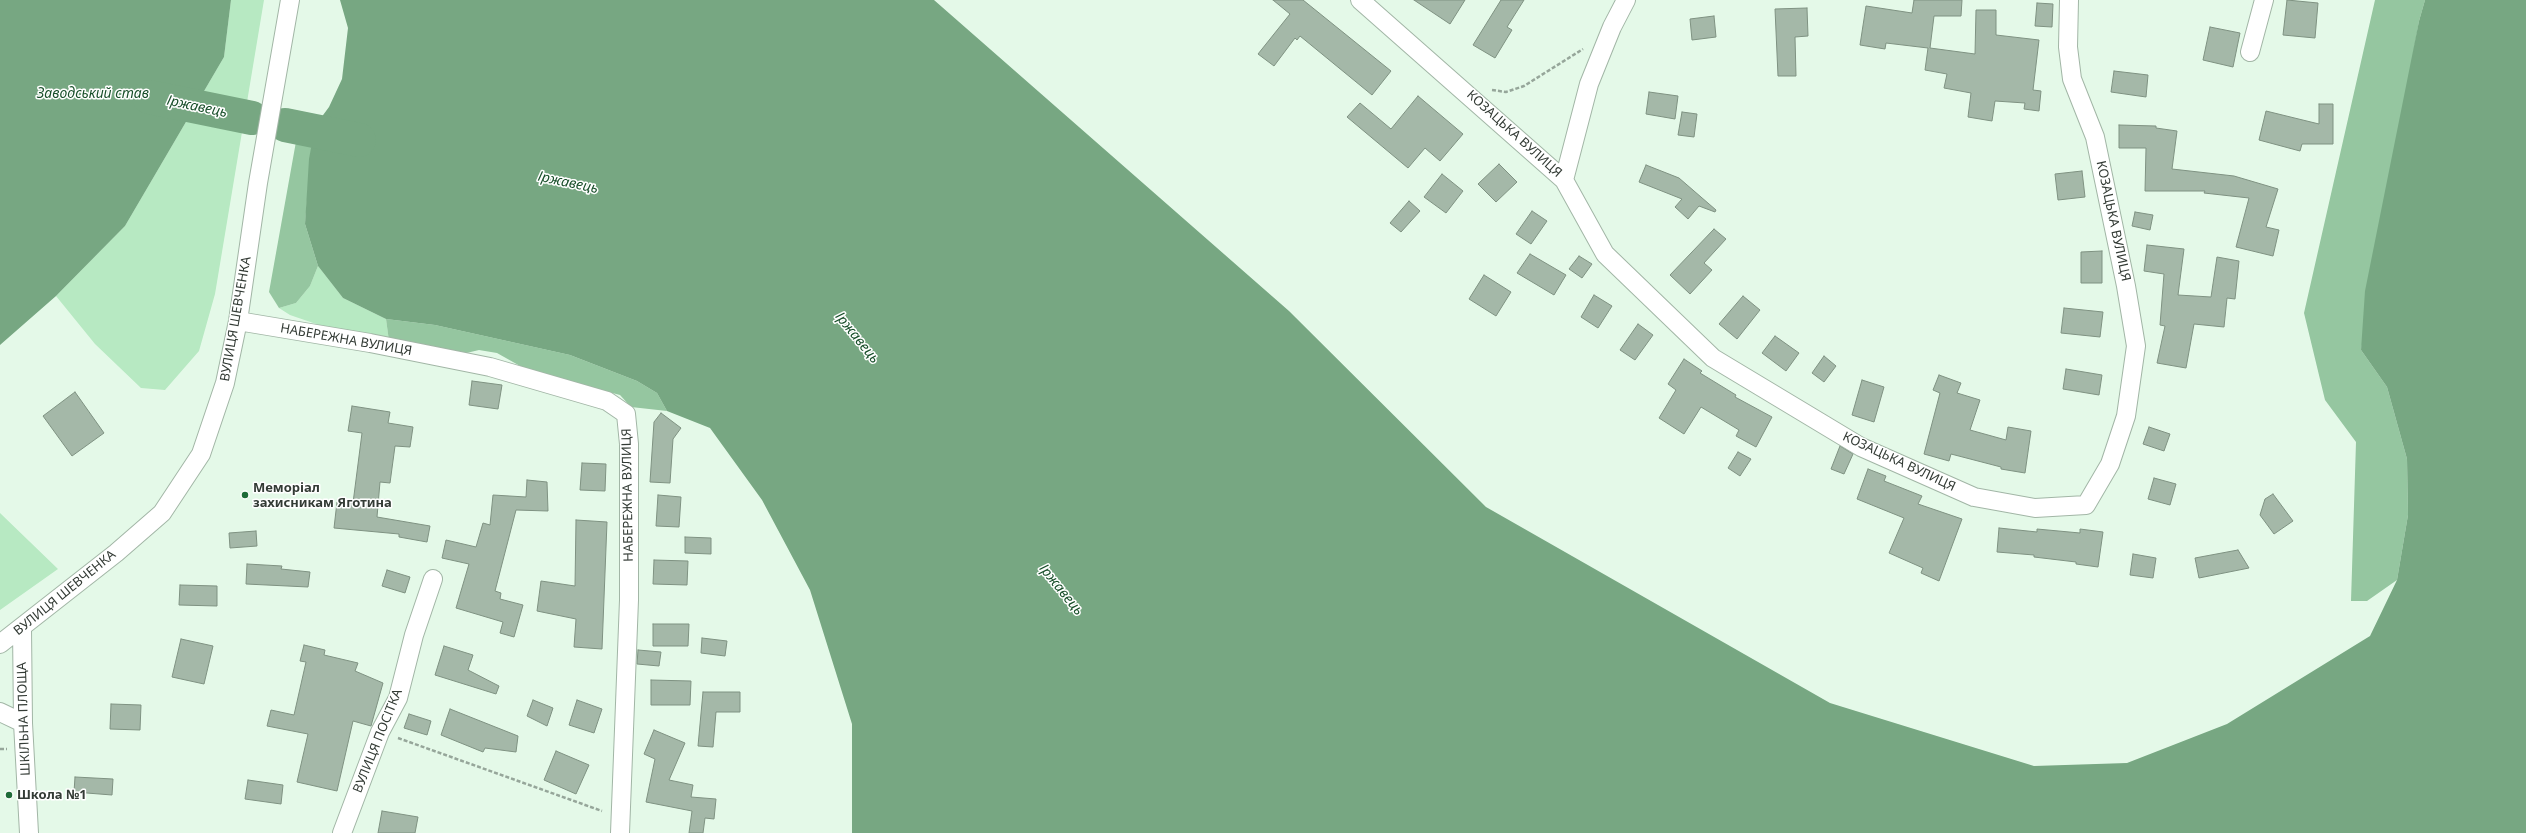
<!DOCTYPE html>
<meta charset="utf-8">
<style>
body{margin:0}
canvas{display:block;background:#e4f9e8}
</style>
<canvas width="2526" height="833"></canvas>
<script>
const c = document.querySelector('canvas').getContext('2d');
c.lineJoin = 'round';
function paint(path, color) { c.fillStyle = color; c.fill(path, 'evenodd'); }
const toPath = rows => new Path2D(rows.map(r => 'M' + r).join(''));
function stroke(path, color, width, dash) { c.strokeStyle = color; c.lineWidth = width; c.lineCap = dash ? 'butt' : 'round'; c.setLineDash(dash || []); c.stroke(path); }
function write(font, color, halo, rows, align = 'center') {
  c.font = font + ' "Noto Sans",sans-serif'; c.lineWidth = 3; c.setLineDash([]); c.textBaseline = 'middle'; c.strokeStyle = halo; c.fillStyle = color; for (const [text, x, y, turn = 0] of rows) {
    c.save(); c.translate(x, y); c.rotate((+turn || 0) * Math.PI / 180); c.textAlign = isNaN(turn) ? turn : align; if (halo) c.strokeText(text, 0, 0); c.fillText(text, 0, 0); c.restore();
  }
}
paint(toPath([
 [231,0,264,0,215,294,199,351,165,390,141,388,95,344,56,296,125,226,224,57],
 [318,266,343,298,386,319,389,341,322,326,290,315,279,308,296,303,310,286],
 [0,513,58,569,0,610]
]), '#b7e9c2');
paint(toPath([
 [2375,0,2425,0,2419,21,2361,350,2387,387,2407,459,2408,515,2397,580,2367,601,2351,601,2356,442,2325,400,2304,313],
 [304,134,312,139,305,224,318,266,310,286,296,303,279,308,269,292,297,136],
 [386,319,435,325,570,355,637,381,657,393,667,411,631,407,620,395,529,371,497,353,479,350,458,355,389,341]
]), '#95c6a0');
paint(toPath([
 [0,0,231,0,224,57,125,226,56,296,0,345],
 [340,0,934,0,1289,311,1486,507,1830,703,2034,766,2127,763,2227,724,2370,636,2397,580,2408,515,2407,459,2387,387,2361,350,2365,291,2419,21,2425,0,2526,0,2526,833,852,833,852,724,810,590,762,500,710,428,667,411,657,393,637,381,570,355,435,325,386,319,343,298,318,266,305,224,309,159,315,126,329,107,342,79,348,28]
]), '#77a782');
stroke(toPath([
 [149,97,252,118],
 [285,125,359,140]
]), '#77a782', 34);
const building = toPath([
 [1273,0,1303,0,1391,71,1372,95,1300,36,1297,40,1295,38,1274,66,1258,54,1290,14,1273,0],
 [1414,0,1465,0,1450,24,1414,0],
 [1501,0,1524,0,1507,27,1512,30,1495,58,1473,45,1501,0],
 [1914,0,1962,0,1961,16,1934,16,1930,48,1975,54,1976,10,1996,10,1996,35,2039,40,2033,90,2041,91,2039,111,2024,109,2025,103,1995,101,1992,121,1968,117,1971,93,1944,88,1947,74,1925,70,1928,48,1886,43,1885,49,1860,45,1866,6,1912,13,1914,0],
 [2287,0,2318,3,2315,38,2283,35,2287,0],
 [2037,3,2053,4,2052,27,2035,26,2037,3],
 [1807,8,1808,36,1795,37,1796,76,1778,76,1775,9,1807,8],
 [1714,16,1716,37,1692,40,1690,19,1714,16],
 [2210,27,2240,33,2233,67,2203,60,2210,27],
 [2114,71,2148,75,2146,97,2111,92,2114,71],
 [1649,92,1678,96,1675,119,1646,114,1649,92],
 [1418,96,1463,134,1440,161,1425,148,1408,168,1347,117,1360,103,1391,129,1418,96],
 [2319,104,2333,104,2333,144,2302,144,2300,151,2259,140,2266,111,2319,124,2319,104],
 [1682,112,1697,114,1694,137,1678,135,1682,112],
 [2119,125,2156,126,2156,128,2177,131,2172,169,2234,176,2278,189,2266,227,2279,230,2273,256,2236,247,2249,198,2204,193,2205,191,2145,191,2146,148,2119,148,2119,125],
 [1499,164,1517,182,1496,202,1478,184,1499,164],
 [1646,165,1679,178,1716,210,1715,212,1699,206,1688,219,1675,207,1682,199,1639,182,1646,165],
 [2082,171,2085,197,2058,200,2055,174,2082,171],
 [1442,174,1463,191,1446,213,1424,197,1442,174],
 [1409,201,1420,211,1401,232,1390,223,1409,201],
 [1532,211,1547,221,1531,244,1516,234,1532,211],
 [2135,212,2153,215,2150,230,2132,226,2135,212],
 [1714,229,1726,239,1704,263,1712,270,1690,294,1670,275,1714,229],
 [2147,245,2184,249,2178,295,2211,297,2217,257,2239,261,2235,299,2227,298,2224,327,2194,324,2186,368,2157,363,2165,326,2160,325,2164,274,2144,271,2147,245],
 [2102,251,2102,283,2081,283,2081,252,2102,251],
 [1530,254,1566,275,1554,295,1517,273,1530,254],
 [1579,256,1592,264,1582,278,1569,269,1579,256],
 [1484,275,1511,292,1496,316,1469,299,1484,275],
 [1594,295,1612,306,1598,328,1581,317,1594,295],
 [1743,296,1760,310,1737,339,1719,324,1743,296],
 [2064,308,2103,312,2100,337,2061,333,2064,308],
 [1638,324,1653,335,1635,360,1620,350,1638,324],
 [1775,336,1799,353,1786,371,1762,353,1775,336],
 [1824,356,1836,366,1824,382,1812,373,1824,356],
 [1684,359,1702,371,1700,373,1736,395,1735,397,1772,417,1756,447,1736,436,1739,430,1701,407,1684,434,1659,418,1676,390,1668,384,1684,359],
 [2066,369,2102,375,2099,395,2063,389,2066,369],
 [1939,375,1961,383,1957,393,1980,400,1970,430,2006,440,2008,427,2031,431,2025,473,2001,469,2001,467,1951,454,1949,461,1924,454,1940,393,1933,390,1939,375],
 [1862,380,1884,387,1874,422,1852,415,1862,380],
 [472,381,502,385,498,409,469,405,472,381],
 [75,392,104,433,72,456,43,416,75,392],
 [352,406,390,412,388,423,413,427,410,447,395,446,390,483,380,482,377,517,430,526,427,542,399,537,399,534,334,528,337,502,353,503,362,433,348,431,352,406],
 [661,413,681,428,673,439,670,483,650,482,654,422,661,413],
 [2149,427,2170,434,2164,451,2143,444,2149,427],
 [1840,446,1853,454,1844,474,1831,469,1840,446],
 [1738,452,1751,459,1740,476,1728,468,1738,452],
 [582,463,606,464,605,491,580,490,582,463],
 [1868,469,1886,476,1884,481,1922,496,1918,504,1962,519,1939,581,1921,573,1923,568,1889,553,1904,518,1857,499,1868,469],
 [2154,478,2176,484,2170,505,2148,499,2154,478],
 [527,480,547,482,548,511,516,510,495,591,501,593,500,599,523,605,514,637,500,633,503,622,456,608,469,564,442,558,446,540,476,547,483,523,490,525,493,495,526,497,527,480],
 [2273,494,2293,521,2274,534,2260,515,2265,499,2273,494],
 [658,495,681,497,679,527,656,526,658,495],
 [576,520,607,522,602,649,574,647,576,619,537,611,541,581,575,586,576,520],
 [1999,528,2037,532,2037,529,2080,533,2080,529,2103,532,2098,567,2076,564,2076,562,2034,557,2034,555,1997,552,1999,528],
 [256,531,257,546,230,548,229,533,256,531],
 [685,537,711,538,711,554,685,553,685,537],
 [2238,550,2249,568,2199,578,2195,558,2238,550],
 [2133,554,2156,558,2153,578,2130,575,2133,554],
 [654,560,688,561,687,585,653,584,654,560],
 [247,564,282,566,281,569,310,572,308,587,246,584,247,564],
 [387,570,410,577,405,593,382,586,387,570],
 [180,585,217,586,217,606,179,605,180,585],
 [653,624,689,624,688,646,653,646,653,624],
 [702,638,727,641,725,656,701,653,702,638],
 [181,639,213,646,204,684,172,677,181,639],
 [304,645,325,650,324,655,358,663,355,671,383,683,371,726,353,721,337,791,297,782,308,734,267,726,271,710,294,715,306,662,300,661,304,645],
 [444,646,473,655,468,670,499,686,496,694,435,675,444,646],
 [638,650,661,652,659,666,637,664,638,650],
 [651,680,691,681,690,705,651,705,651,680],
 [703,692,740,692,740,712,716,712,713,747,698,746,703,692],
 [533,700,553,708,547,726,527,716,533,700],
 [577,700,602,709,594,733,569,725,577,700],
 [111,704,141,705,140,730,110,729,111,704],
 [450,709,518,736,516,752,485,748,483,752,441,735,450,709],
 [409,714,431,721,427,735,404,728,409,714],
 [654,730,685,743,669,780,693,785,691,797,716,799,714,819,705,818,703,833,689,833,692,811,646,802,655,759,644,754,654,730],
 [556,751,589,765,576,794,544,780,556,751],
 [75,777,113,779,112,795,74,792,75,777],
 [248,780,283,785,281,804,245,799,248,780],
 [382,811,418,817,415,833,378,833,382,811]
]);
paint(building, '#a4b8a8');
stroke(building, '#7f9282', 1);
const minor = toPath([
 [1360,0,1564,180,1605,254,1713,358,1861,447,1974,497,2035,508,2086,505,2110,464,2126,416,2136,346,2126,286,2095,137,2072,79,2068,47,2069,0],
 [2250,52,2264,0],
 [1564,180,1589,84,1612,27,1626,0],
 [238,321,370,343,490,367,607,401,626,414,629,444,629,600,620,833],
 [22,628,23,723,29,833],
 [0,644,116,553,162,513,201,454,225,383,238,321,258,183,290,0],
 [0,712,23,723],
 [342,833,380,732,398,698,414,635,433,579]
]);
stroke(minor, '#a2b6a6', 20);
stroke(toPath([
 [1492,90,1506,92,1524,86,1583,49],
 [398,738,602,811],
 [0,749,7,749]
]), '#96a69a', 2.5, [4, 2]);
stroke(minor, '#fff', 18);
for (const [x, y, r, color] of [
 [245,495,4,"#1f6b39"],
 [9,795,4,"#1f6b39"]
]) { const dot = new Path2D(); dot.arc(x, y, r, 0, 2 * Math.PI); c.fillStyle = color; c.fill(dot); stroke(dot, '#fff', 1.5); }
write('13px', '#333b35', '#fff', [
 ["КОЗАЦЬКА ВУЛИЦЯ",1514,134,42],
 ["КОЗАЦЬКА ВУЛИЦЯ",2113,221,78],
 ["ВУЛИЦЯ ШЕВЧЕНКА",236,319,-80],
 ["НАБЕРЕЖНА ВУЛИЦЯ",346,340,10],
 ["КОЗАЦЬКА ВУЛИЦЯ",1899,462,25],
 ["НАБЕРЕЖНА ВУЛИЦЯ",628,495,-91],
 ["ВУЛИЦЯ ШЕВЧЕНКА",65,593,-39],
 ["ШКІЛЬНА ПЛОЩА",24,719,-92],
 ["ВУЛИЦЯ ПОСІТКА",378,741,-68]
]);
write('bold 13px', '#333b35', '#fff', [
 ["Меморіал",253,488],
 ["захисникам Яготина",253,503],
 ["Школа №1",17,795]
], 'left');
write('italic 14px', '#184f2a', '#fff', [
 ["Заводський став",93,94],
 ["Іржавець",197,107,12],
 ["Іржавець",568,183,12],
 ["Іржавець",857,338,51],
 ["Іржавець",1061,590,51]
]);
</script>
